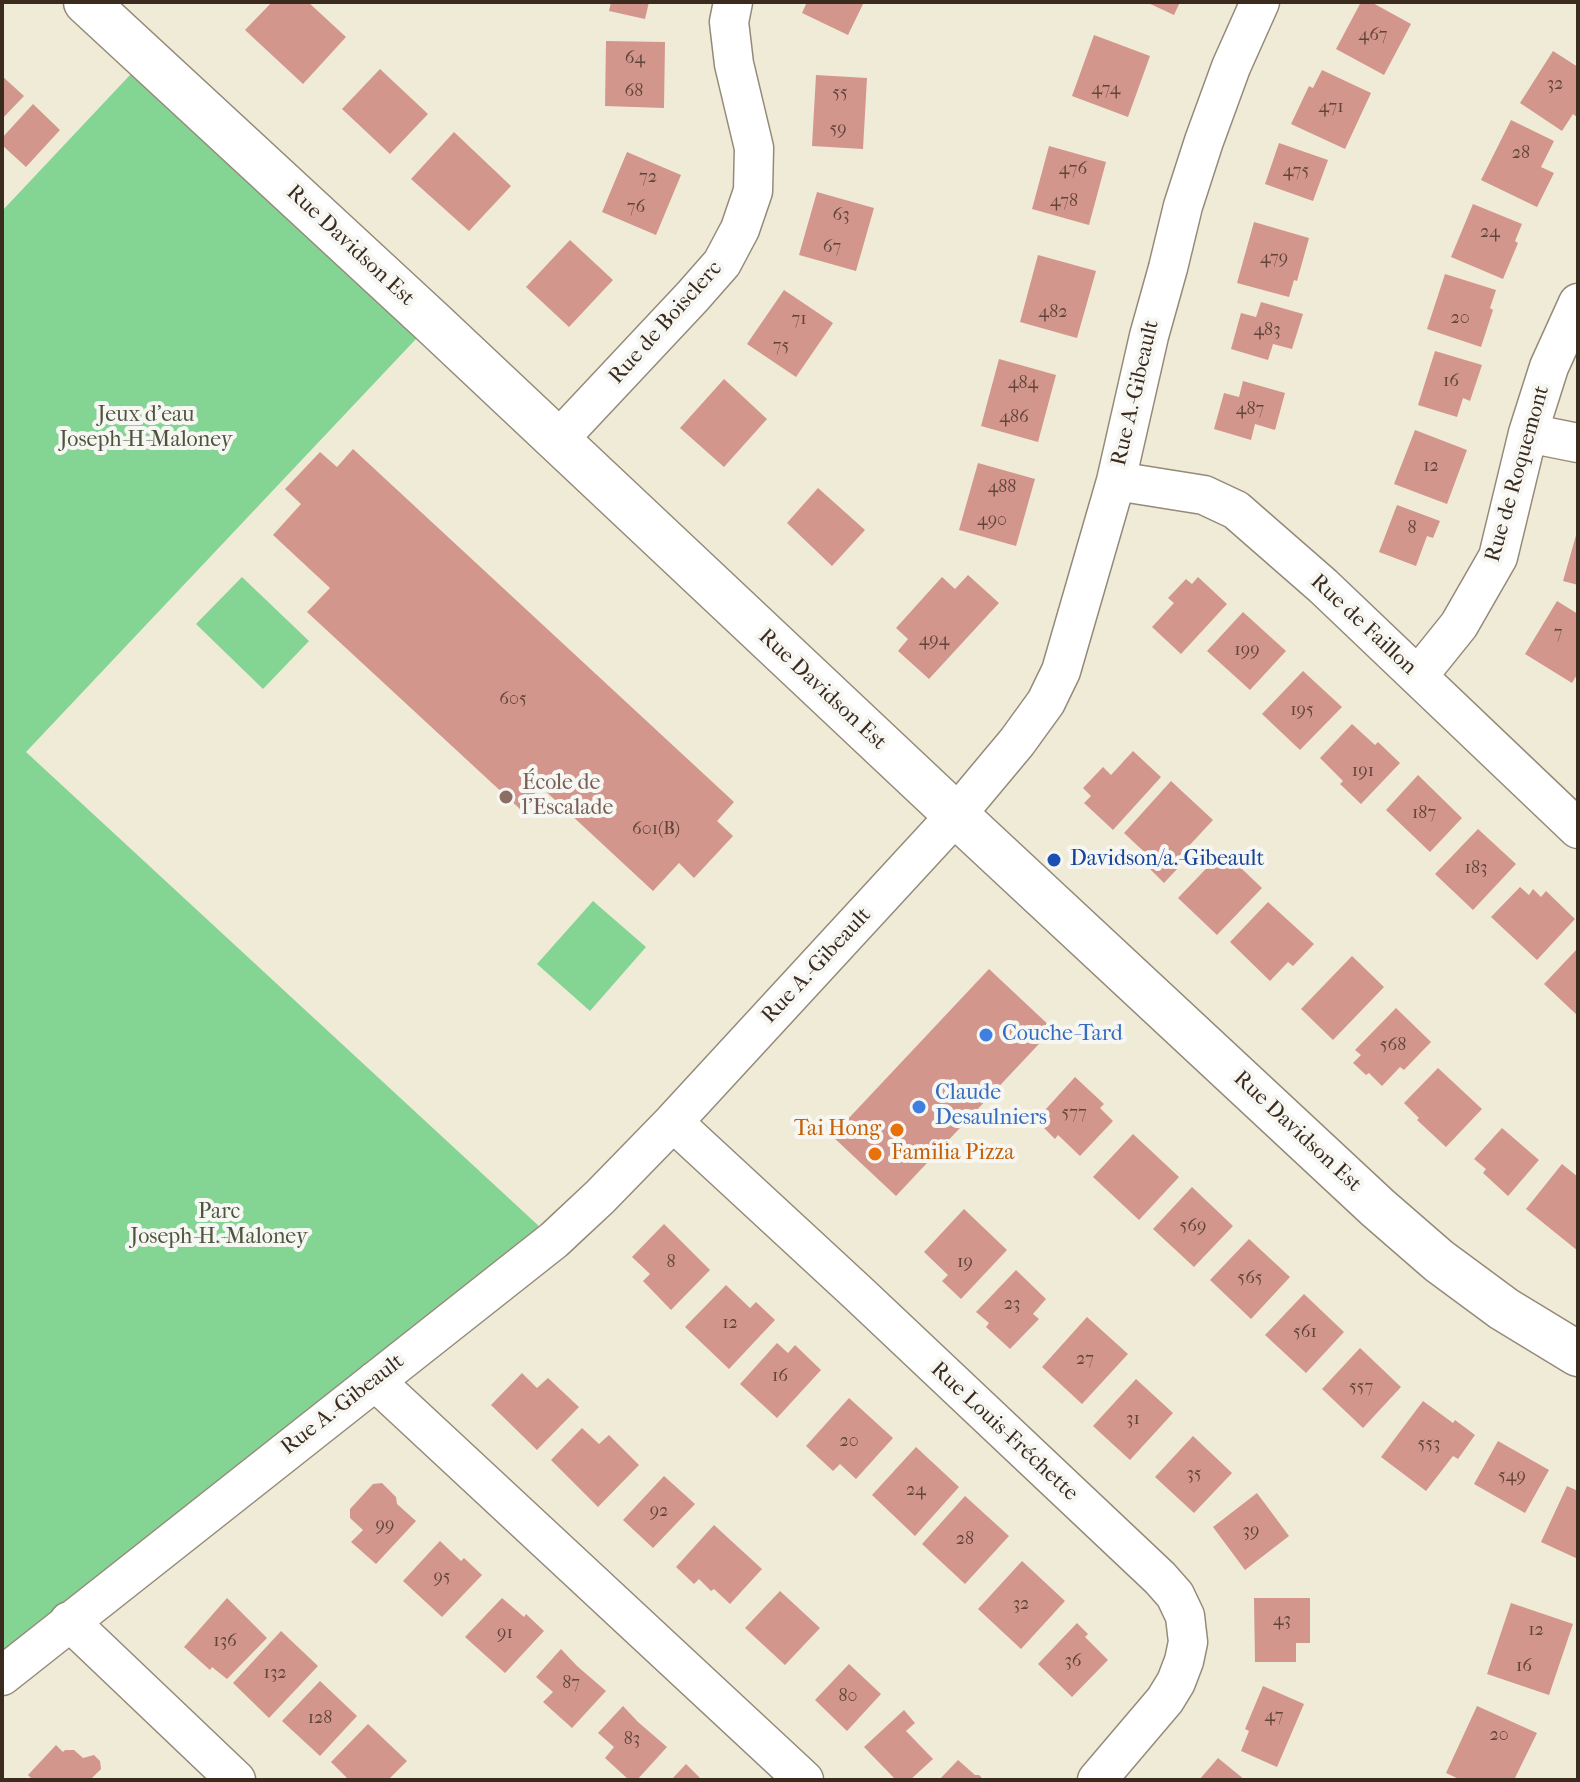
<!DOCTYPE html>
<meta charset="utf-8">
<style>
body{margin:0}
#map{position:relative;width:1580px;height:1782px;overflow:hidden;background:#efebd7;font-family:"IM FELL French Canon",serif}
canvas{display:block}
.frame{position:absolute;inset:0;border:4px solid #3b2a1e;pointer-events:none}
</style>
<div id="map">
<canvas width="1580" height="1782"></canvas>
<div class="frame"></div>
</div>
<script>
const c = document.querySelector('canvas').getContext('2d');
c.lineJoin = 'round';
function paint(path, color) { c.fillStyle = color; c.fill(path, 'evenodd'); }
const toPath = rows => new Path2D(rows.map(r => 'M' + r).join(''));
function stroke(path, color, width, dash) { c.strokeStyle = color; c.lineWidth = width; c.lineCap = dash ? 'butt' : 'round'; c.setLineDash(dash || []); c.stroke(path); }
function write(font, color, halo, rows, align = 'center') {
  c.font = font + ' "IM FELL French Canon",serif'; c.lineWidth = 8; c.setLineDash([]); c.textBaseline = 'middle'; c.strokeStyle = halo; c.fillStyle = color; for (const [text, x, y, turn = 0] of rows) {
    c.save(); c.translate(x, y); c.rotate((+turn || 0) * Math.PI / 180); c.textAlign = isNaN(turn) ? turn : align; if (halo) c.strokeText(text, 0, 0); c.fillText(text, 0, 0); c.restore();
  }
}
paint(toPath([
 [146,58,432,322,26,752,554,1240,2,1676,2,211],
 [242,577,309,641,263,689,196,624],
 [593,901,646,947,590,1011,537,964]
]), '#84d494');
paint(toPath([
 [272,2,308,2,346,37,303,84,245,30],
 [611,2,649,2,645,19,609,11],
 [807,2,864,2,848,35,802,13],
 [1146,2,1180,2,1174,15],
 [1361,2,1371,2,1411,24,1384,75,1336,49],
 [1094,35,1150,56,1128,117,1072,96],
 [606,41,665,42,664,108,605,106],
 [1553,51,1578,67,1578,118,1573,114,1562,131,1520,103],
 [380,69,428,114,390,154,342,109],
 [1322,70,1371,93,1345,149,1291,124,1309,86,1313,88],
 [816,75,867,78,863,149,812,146],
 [2,76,24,96,2,119],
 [33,104,60,130,26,167,2,145,2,138],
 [1511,120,1554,141,1541,167,1554,173,1537,207,1481,180],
 [454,132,511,186,469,231,411,179],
 [1279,143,1328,160,1313,201,1265,184],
 [1049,146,1106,162,1089,225,1032,209],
 [627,152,681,175,656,235,602,212],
 [817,192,874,208,856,271,799,255],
 [1473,204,1522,224,1515,241,1518,243,1503,279,1451,257],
 [1254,222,1309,238,1297,281,1294,280,1289,297,1237,283],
 [570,240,613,280,569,327,526,287],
 [1038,255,1096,271,1077,338,1020,322],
 [1445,274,1496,290,1490,308,1493,310,1481,347,1427,329],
 [784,290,833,323,796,377,747,344],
 [1261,302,1303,314,1292,349,1273,344,1268,360,1231,349,1241,313,1256,317],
 [1435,351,1482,365,1470,401,1463,398,1457,417,1418,405],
 [999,359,1056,375,1038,442,981,426],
 [724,379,767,419,724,467,680,428],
 [1243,381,1285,393,1275,430,1255,424,1251,440,1214,429,1224,393,1239,397],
 [1415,430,1467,450,1447,504,1394,484],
 [353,449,734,802,717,821,733,836,694,878,679,863,653,891,541,787,520,809,307,612,330,588,273,535,301,504,285,489,320,452,337,467],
 [978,463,1035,479,1016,546,959,530],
 [818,488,865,530,832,566,787,523],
 [1397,505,1440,521,1433,538,1427,536,1416,566,1379,552],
 [1577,532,1578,532,1578,585,1563,581],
 [968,575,999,603,929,679,898,651,908,639,896,628,942,577,955,589],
 [1198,577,1227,604,1181,654,1152,627,1174,603,1168,598,1186,579,1192,584],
 [1557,601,1578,614,1578,673,1572,683,1525,654],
 [1243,612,1286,651,1250,690,1207,651],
 [1303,671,1342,707,1300,750,1262,714],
 [1352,724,1375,745,1378,742,1400,763,1361,804,1340,784,1343,781,1320,758],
 [1133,751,1161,777,1113,830,1084,803,1091,796,1083,788,1103,767,1111,775],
 [1418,775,1462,818,1430,852,1386,810],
 [1171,781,1213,820,1187,848,1192,853,1164,883,1148,867,1154,861,1124,833],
 [1478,829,1516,864,1473,910,1435,874],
 [1223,851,1262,888,1217,935,1178,898],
 [1520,887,1529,895,1533,889,1541,897,1546,891,1575,919,1537,960,1491,917],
 [1268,902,1314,944,1293,966,1288,962,1270,981,1230,942],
 [1578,948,1578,1016,1544,984],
 [1352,956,1384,987,1333,1040,1301,1009],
 [989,969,1053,1029,896,1196,832,1136],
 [1396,1008,1431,1042,1404,1070,1400,1067,1382,1086,1369,1073,1366,1075,1353,1063,1361,1055,1355,1050],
 [1438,1068,1482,1109,1446,1147,1417,1120,1419,1118,1404,1103],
 [1075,1077,1104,1104,1100,1108,1113,1121,1080,1156,1058,1135,1055,1139,1036,1120],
 [1502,1128,1539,1160,1508,1196,1483,1173,1486,1169,1474,1159],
 [1133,1134,1179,1177,1139,1220,1093,1177],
 [1562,1164,1578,1177,1578,1251,1526,1209],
 [1192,1187,1233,1226,1194,1267,1153,1229],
 [964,1209,1007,1250,961,1299,942,1281,948,1275,924,1252],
 [664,1224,710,1270,671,1310,643,1281,650,1274,632,1257],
 [1249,1239,1290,1277,1251,1319,1210,1280],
 [1016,1270,1046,1299,1033,1314,1039,1319,1010,1349,986,1327,989,1323,976,1312],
 [726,1285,750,1308,756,1302,775,1320,729,1369,685,1327],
 [1304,1294,1344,1332,1306,1373,1265,1335],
 [1087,1317,1128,1354,1082,1404,1042,1367],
 [777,1343,788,1353,795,1345,821,1370,777,1418,740,1384],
 [1360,1348,1401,1387,1363,1428,1322,1389],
 [522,1373,537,1388,548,1378,579,1407,537,1450,491,1405],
 [1136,1379,1173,1413,1130,1460,1093,1426],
 [849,1398,893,1438,856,1479,840,1464,833,1471,806,1446],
 [1423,1401,1453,1423,1455,1420,1475,1435,1458,1459,1453,1456,1426,1491,1381,1457],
 [582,1428,599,1444,609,1435,639,1465,598,1507,551,1460],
 [1193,1436,1232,1473,1194,1513,1155,1477],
 [1498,1441,1549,1470,1525,1513,1474,1484],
 [916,1447,959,1487,915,1536,872,1495],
 [664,1476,695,1504,653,1548,623,1520],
 [382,1483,396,1497,397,1504,416,1521,376,1564,351,1542,363,1530,350,1518,350,1509,373,1484],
 [1567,1486,1578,1491,1578,1559,1541,1542],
 [1257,1493,1289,1536,1245,1570,1213,1527],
 [965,1496,1009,1536,965,1584,922,1544],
 [714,1525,762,1569,730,1604,714,1589,711,1591,699,1579,694,1584,676,1567],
 [440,1541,461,1561,464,1558,482,1575,442,1617,403,1581],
 [1022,1561,1065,1601,1021,1649,978,1609],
 [780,1591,820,1628,785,1665,745,1628],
 [227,1598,267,1638,227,1679,212,1667,210,1670,184,1647],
 [502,1598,524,1617,526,1614,544,1631,505,1673,465,1637],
 [1254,1598,1310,1598,1310,1643,1296,1643,1296,1662,1255,1662],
 [1511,1603,1573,1624,1549,1695,1487,1674],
 [1077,1623,1088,1634,1085,1637,1108,1660,1072,1697,1038,1664],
 [281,1631,318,1666,269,1718,233,1683],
 [561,1649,577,1666,606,1691,572,1728,543,1702,553,1692,536,1677],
 [849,1664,881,1694,847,1731,815,1700],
 [320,1681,357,1716,320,1756,282,1721],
 [1263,1686,1304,1704,1277,1767,1241,1751,1249,1731,1245,1729],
 [623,1706,638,1722,667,1747,637,1780,629,1780,605,1758,614,1747,598,1733],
 [1477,1706,1537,1733,1514,1780,1461,1780,1446,1773],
 [904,1710,915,1723,906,1731,933,1759,910,1780,896,1780,864,1747],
 [368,1724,407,1761,388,1780,349,1780,331,1762],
 [56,1745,63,1752,65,1750,74,1750,83,1758,94,1755,100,1761,101,1769,90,1780,33,1780,28,1775],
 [1218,1758,1245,1780,1199,1780],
 [958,1760,975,1775,979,1775,984,1780,939,1780],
 [686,1764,702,1780,671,1780]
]), '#d3968d');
const minor = toPath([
 [1528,433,1578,443],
 [557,441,693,296,722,263,740,229,753,191,754,148,734,64,729,22,733,2],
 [1116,481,1204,495,1236,510,1323,586,1578,829],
 [1418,676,1459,625,1498,557,1528,433,1549,367,1578,303],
 [673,1122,858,1293,1160,1578,1175,1595,1185,1616,1188,1642,1184,1661,1176,1682,1165,1700,1097,1780],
 [375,1381,804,1780],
 [69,1621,236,1780],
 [2,1676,554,1240,570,1225,600,1197,673,1122,956,815,1017,742,1046,702,1061,671,1116,481,1149,336,1168,268,1183,206,1204,141,1231,67,1260,2]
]);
const tertiary = toPath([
 [86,2,432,322,956,815,1378,1208,1439,1261,1504,1309,1578,1354]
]);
stroke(minor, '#958a7a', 41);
stroke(tertiary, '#958a7a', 47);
stroke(minor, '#fff', 38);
stroke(tertiary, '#fff', 44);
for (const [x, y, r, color] of [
 [506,797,8,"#8d6e63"],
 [1054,860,8,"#1a4fb4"],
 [986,1035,8,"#3f7fe0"],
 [919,1107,8,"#3f7fe0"],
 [897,1130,8,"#e8710a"],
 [875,1154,8,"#e8710a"]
]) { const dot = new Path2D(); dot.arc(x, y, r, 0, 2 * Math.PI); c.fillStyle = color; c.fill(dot); stroke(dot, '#f6f6f2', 3); }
write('18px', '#61453a', null, [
 ["467",1373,36],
 ["64",635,59],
 ["32",1555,85],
 ["474",1106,90],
 ["68",634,92],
 ["55",840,94],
 ["471",1331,108],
 ["59",838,130],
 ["28",1521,154],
 ["476",1073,170],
 ["475",1296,172],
 ["72",648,178],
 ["478",1064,202],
 ["76",636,208],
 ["63",841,216],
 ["24",1490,233],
 ["67",832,248],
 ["479",1274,259],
 ["482",1053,313],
 ["20",1460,319],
 ["71",799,320],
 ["483",1267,331],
 ["75",781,347],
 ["16",1451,382],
 ["484",1023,384],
 ["487",1250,410],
 ["486",1014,418],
 ["12",1431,467],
 ["488",1002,488],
 ["490",992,521],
 ["8",1412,529],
 ["7",1558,634],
 ["494",934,641],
 ["199",1247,651],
 ["605",513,700],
 ["195",1302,711],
 ["191",1363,772],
 ["187",1424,814],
 ["601(B)",656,830],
 ["183",1476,869],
 ["568",1393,1046],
 ["577",1074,1114],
 ["569",1193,1227],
 ["8",671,1263],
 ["19",965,1263],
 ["565",1250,1279],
 ["23",1012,1305],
 ["12",730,1324],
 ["561",1305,1333],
 ["27",1085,1360],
 ["16",780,1377],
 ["557",1361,1388],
 ["31",1133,1420],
 ["20",849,1442],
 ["553",1429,1445],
 ["35",1194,1475],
 ["549",1512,1477],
 ["24",916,1491],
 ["92",659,1512],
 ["99",385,1526],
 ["39",1251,1532],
 ["28",965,1540],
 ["95",442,1578],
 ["32",1021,1605],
 ["43",1282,1621],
 ["12",1536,1631],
 ["91",505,1634],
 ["136",225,1642],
 ["36",1073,1662],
 ["16",1524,1667],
 ["132",275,1674],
 ["87",571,1684],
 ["80",848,1697],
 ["47",1274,1717],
 ["128",320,1719],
 ["20",1499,1736],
 ["83",632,1740]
]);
write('22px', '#3b2a1e', '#f6f6f2', [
 ["Rue Davidson Est",350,246,43],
 ["Rue de Boisclerc",666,323,-48],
 ["Rue A.-Gibeault",1136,393,-77],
 ["Rue de Roquemont",1518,474,-74],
 ["Rue de Faillon",1363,625,43],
 ["Rue Davidson Est",822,690,43],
 ["Rue A.-Gibeault",817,966,-47],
 ["Rue Davidson Est",1297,1132,43],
 ["Rue A.-Gibeault",343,1405,-38],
 ["Rue Louis-Fréchette",1004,1432,43]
]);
write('22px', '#4d543c', '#f6f6f2', [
 ["Jeux d'eau",146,416],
 ["Joseph-H-Maloney",146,441],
 ["Parc",219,1213],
 ["Joseph-H.-Maloney",219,1238]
]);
write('22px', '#785e54', '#f6f6f2', [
 ["École de",522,784],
 ["l'Escalade",522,809]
], 'left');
write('22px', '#164399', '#f6f6f2', [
 ["Davidson/a.-Gibeault",1070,860]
], 'left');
write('22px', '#366cbe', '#f6f6f2', [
 ["Couche-Tard",1002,1035],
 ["Claude",935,1094],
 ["Desaulniers",935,1119]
], 'left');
write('22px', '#c56008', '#f6f6f2', [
 ["Tai Hong",881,1130],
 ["Familia Pizza",891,1154,"left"]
], 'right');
</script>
